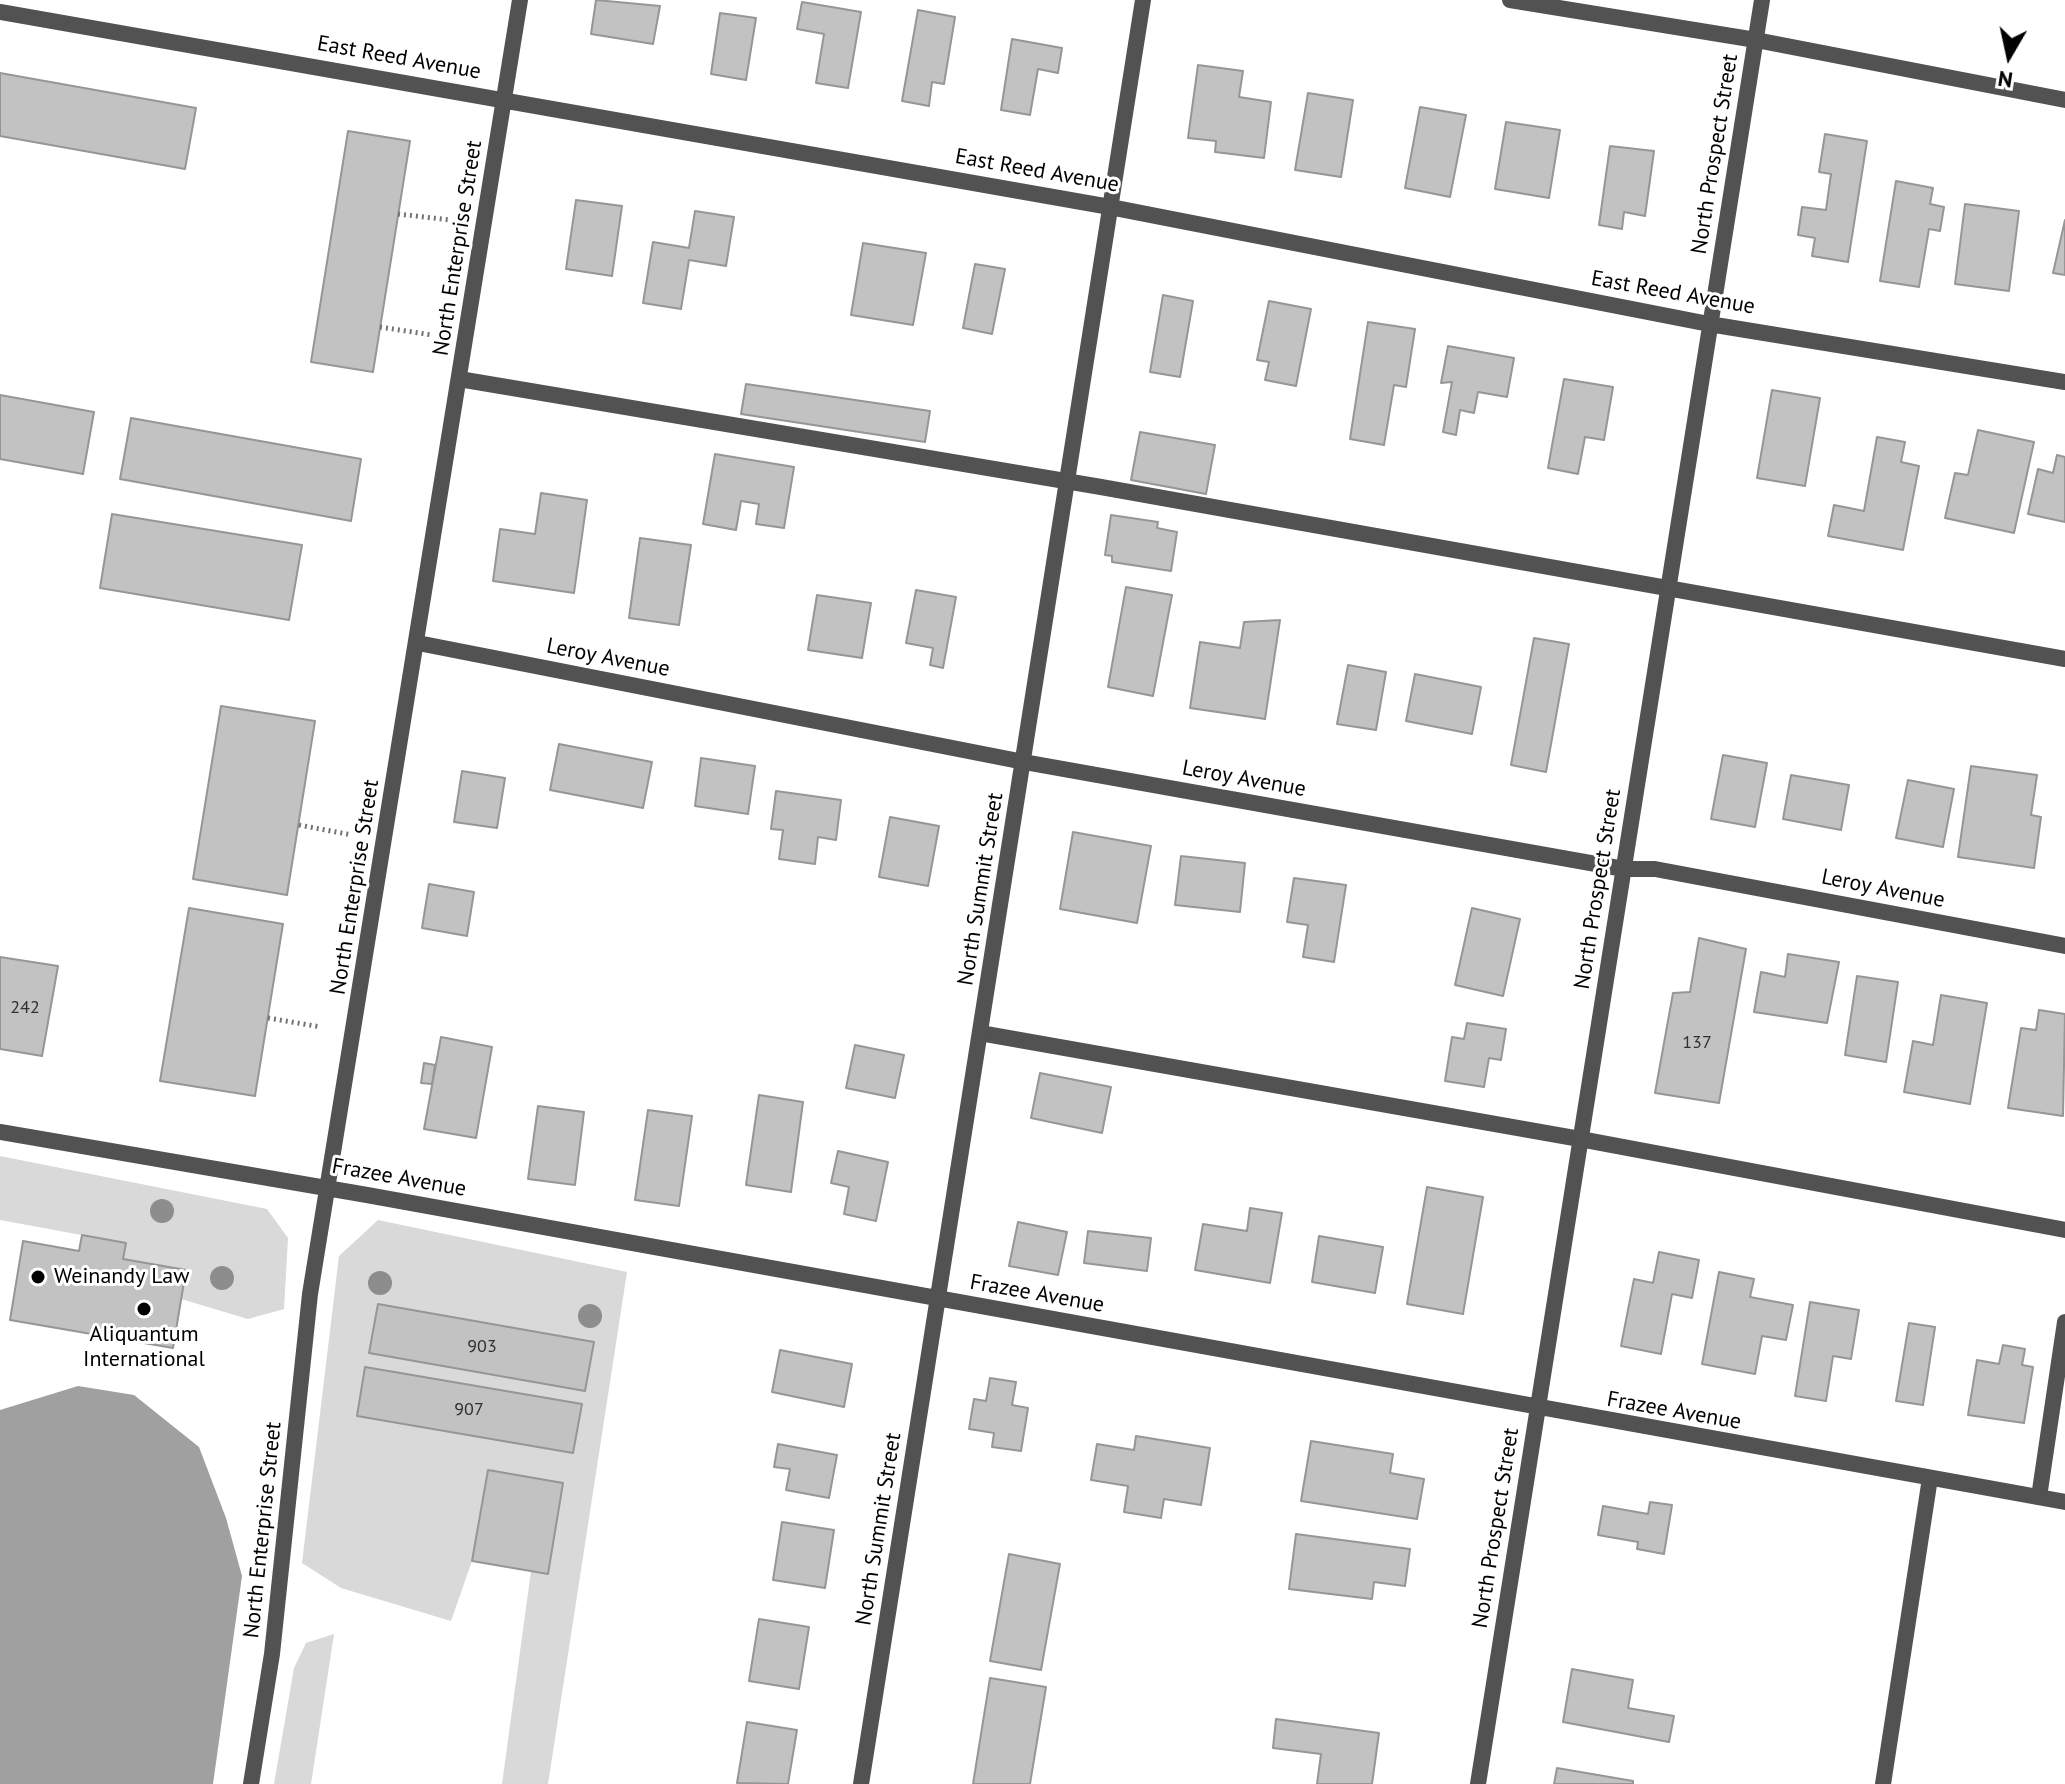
<!DOCTYPE html>
<style>
body{margin:0}
#map{position:relative;width:2065px;height:1784px;overflow:hidden;background:#fff;font-family:"PT Sans",sans-serif}
canvas{display:block}
.north{position:absolute;left:1969px;top:16px;width:80px;height:80px;-webkit-text-stroke:6px #fff;paint-order:stroke;rotate:189deg;font-size:22px;font-weight:700;line-height:32px;text-align:center;color:#000}
.north::after{content:'';display:block;margin:auto;width:28px;height:36px;background:#000;clip-path:polygon(50% 0,100% 100%,50% 72%,0 100%)}
</style>
<div id="map">
<canvas width="2065" height="1784"></canvas>
<div class="north">N</div>
</div>
<script>
const c = document.querySelector('canvas').getContext('2d');
c.lineJoin = 'round';
function paint(path, color) { c.fillStyle = color; c.fill(path, 'evenodd'); }
const toPath = rows => new Path2D(rows.map(r => 'M' + r).join(''));
function stroke(path, color, width, dash) { c.strokeStyle = color; c.lineWidth = width; c.lineCap = dash ? 'butt' : 'round'; c.setLineDash(dash || []); c.stroke(path); }
function write(font, color, halo, rows, align = 'center') {
  c.font = font + ' "PT Sans",sans-serif'; c.lineWidth = 6; c.setLineDash([]); c.textBaseline = 'middle'; c.strokeStyle = halo; c.fillStyle = color; for (const [text, x, y, turn = 0] of rows) {
    c.save(); c.translate(x, y); c.rotate((+turn || 0) * Math.PI / 180); c.textAlign = isNaN(turn) ? turn : align; if (halo) c.strokeText(text, 0, 0); c.fillText(text, 0, 0); c.restore();
  }
}
paint(toPath([
 [0,1156,267,1209,288,1238,284,1309,248,1319,181,1299,186,1270,123,1259,125,1243,0,1220],
 [378,1220,627,1272,548,1784,502,1784,531,1571,548,1573,563,1483,488,1470,472,1561,451,1621,341,1588,302,1563,339,1256],
 [334,1634,311,1784,274,1784,294,1668,306,1643]
]), '#d9d9d9');
paint(toPath([
 [78,1386,134,1395,199,1447,226,1518,242,1576,213,1784,0,1784,0,1410]
]), '#a0a0a0');
const building = toPath([
 [596,0,660,6,653,44,591,34,596,0],
 [802,2,861,12,848,88,816,83,824,34,797,29,802,2],
 [918,10,955,17,944,84,932,82,929,106,902,101,918,10],
 [720,13,756,18,746,80,711,74,720,13],
 [1012,39,1062,48,1058,73,1038,69,1030,115,1001,110,1012,39],
 [1198,65,1243,71,1239,97,1271,102,1264,158,1215,152,1216,141,1188,138,1198,65],
 [0,73,196,108,185,169,0,136,0,73],
 [1308,93,1353,100,1341,177,1295,170,1308,93],
 [1420,107,1466,115,1450,197,1405,188,1420,107],
 [1506,122,1560,130,1549,198,1495,189,1506,122],
 [348,131,410,141,373,372,311,362,348,131],
 [1825,134,1867,141,1848,262,1812,256,1815,238,1798,235,1802,207,1826,210,1831,174,1819,172,1825,134],
 [1610,146,1654,151,1645,216,1624,212,1622,229,1599,225,1610,146],
 [1896,181,1933,188,1930,204,1944,207,1940,231,1929,229,1919,287,1880,281,1896,181],
 [576,200,622,206,612,276,566,269,576,200],
 [1965,204,2019,211,2009,291,1955,284,1965,204],
 [695,211,734,217,726,266,689,260,681,309,643,303,653,242,689,248,695,211],
 [2065,220,2065,275,2053,273,2065,220],
 [863,243,926,253,913,325,851,315,863,243],
 [975,264,1005,269,992,334,963,328,975,264],
 [1163,295,1193,301,1180,377,1150,372,1163,295],
 [1269,301,1311,309,1296,386,1265,380,1269,362,1257,360,1269,301],
 [1368,322,1415,329,1406,387,1394,385,1384,445,1350,439,1368,322],
 [1448,346,1514,358,1507,397,1478,392,1474,413,1460,410,1456,435,1443,432,1452,382,1441,383,1448,346],
 [1564,379,1613,387,1604,440,1585,437,1578,474,1548,468,1564,379],
 [746,384,930,411,925,442,741,414,746,384],
 [1772,390,1820,398,1805,486,1757,478,1772,390],
 [0,395,94,412,83,474,0,459,0,395],
 [131,418,361,459,351,521,120,479,131,418],
 [1978,430,2034,442,2014,533,1945,518,1955,473,1968,475,1978,430],
 [1140,432,1215,445,1206,494,1131,480,1140,432],
 [1877,437,1905,442,1901,462,1919,466,1903,550,1828,536,1834,505,1864,511,1877,437],
 [715,454,794,467,784,528,756,524,759,504,741,501,736,530,703,524,715,454],
 [2057,455,2065,457,2065,522,2028,514,2038,469,2053,473,2057,455],
 [541,493,587,500,574,593,493,581,500,529,535,534,541,493],
 [112,514,302,545,289,620,100,588,112,514],
 [1111,515,1158,522,1157,528,1177,532,1171,571,1112,562,1112,556,1105,555,1111,515],
 [640,538,691,545,679,625,629,618,640,538],
 [1126,587,1172,595,1153,696,1108,687,1126,587],
 [916,590,956,597,943,668,930,665,933,648,906,643,916,590],
 [817,595,871,603,862,658,808,650,817,595],
 [1280,620,1265,719,1190,708,1200,642,1240,648,1244,622,1280,620],
 [1534,638,1569,644,1546,772,1511,765,1534,638],
 [1348,665,1386,672,1376,730,1337,724,1348,665],
 [1415,674,1481,687,1472,734,1406,721,1415,674],
 [221,706,315,721,287,895,193,879,221,706],
 [559,744,652,762,643,808,550,790,559,744],
 [1723,755,1767,763,1755,827,1711,819,1723,755],
 [701,758,755,766,748,814,695,806,701,758],
 [1971,766,2037,775,2031,815,2041,817,2034,868,1958,857,1971,766],
 [462,771,505,778,497,828,454,822,462,771],
 [1791,775,1849,785,1841,830,1783,819,1791,775],
 [1908,780,1954,789,1943,847,1896,838,1908,780],
 [776,791,841,800,836,840,818,837,815,864,779,859,783,830,771,829,776,791],
 [890,817,939,826,928,886,879,877,890,817],
 [1073,832,1151,846,1137,923,1060,909,1073,832],
 [1181,856,1245,863,1240,912,1175,905,1181,856],
 [1294,878,1346,885,1334,962,1303,957,1308,925,1287,922,1294,878],
 [429,884,474,892,467,936,422,928,429,884],
 [189,908,283,924,255,1096,160,1081,189,908],
 [1472,908,1520,919,1503,996,1455,985,1472,908],
 [1699,938,1746,949,1719,1103,1655,1093,1673,993,1690,992,1699,938],
 [1788,954,1839,962,1827,1023,1754,1012,1761,972,1785,977,1788,954],
 [0,957,58,966,42,1056,0,1049,0,957],
 [1857,976,1898,982,1886,1062,1845,1055,1857,976],
 [1941,995,1987,1003,1970,1104,1904,1092,1913,1041,1933,1045,1941,995],
 [2039,1010,2065,1014,2063,1116,2008,1108,2021,1028,2036,1030,2039,1010],
 [1467,1023,1506,1029,1501,1060,1489,1058,1484,1087,1445,1081,1452,1037,1464,1039,1467,1023],
 [441,1037,492,1047,476,1138,424,1129,441,1037],
 [855,1045,904,1055,895,1098,846,1088,855,1045],
 [424,1063,435,1065,432,1084,421,1083,424,1063],
 [1040,1073,1111,1087,1102,1133,1031,1118,1040,1073],
 [759,1095,803,1102,791,1192,746,1185,759,1095],
 [538,1106,584,1112,575,1185,528,1179,538,1106],
 [648,1110,692,1116,679,1206,635,1200,648,1110],
 [838,1151,888,1162,876,1221,844,1214,849,1187,831,1183,838,1151],
 [1427,1187,1483,1197,1463,1314,1407,1304,1427,1187],
 [1250,1208,1282,1213,1270,1283,1195,1270,1203,1224,1247,1231,1250,1208],
 [1018,1222,1067,1232,1058,1275,1009,1266,1018,1222],
 [1088,1231,1151,1238,1147,1271,1084,1263,1088,1231],
 [82,1235,126,1243,123,1259,186,1270,173,1348,10,1320,23,1241,79,1251,82,1235],
 [1319,1236,1383,1247,1375,1293,1312,1282,1319,1236],
 [1659,1252,1699,1260,1692,1298,1672,1294,1661,1354,1621,1346,1634,1279,1653,1283,1659,1252],
 [1719,1272,1754,1279,1750,1297,1793,1305,1786,1340,1762,1336,1755,1374,1702,1364,1719,1272],
 [1810,1302,1859,1310,1851,1359,1833,1356,1826,1401,1795,1396,1810,1302],
 [378,1304,594,1342,585,1391,369,1353,378,1304],
 [1909,1323,1935,1327,1923,1405,1896,1401,1909,1323],
 [2003,1345,2025,1349,2022,1365,2033,1367,2024,1423,1968,1415,1977,1360,1999,1364,2003,1345],
 [780,1350,852,1364,844,1407,772,1392,780,1350],
 [365,1367,582,1404,573,1453,357,1416,365,1367],
 [990,1378,1016,1382,1012,1405,1028,1408,1021,1451,992,1447,994,1433,969,1429,974,1399,986,1401,990,1378],
 [1136,1436,1210,1448,1201,1505,1164,1499,1161,1518,1124,1512,1128,1486,1091,1480,1097,1444,1134,1450,1136,1436],
 [1311,1441,1393,1454,1390,1473,1424,1479,1417,1519,1301,1501,1311,1441],
 [778,1444,837,1455,829,1498,786,1490,790,1469,774,1467,778,1444],
 [488,1470,563,1483,548,1574,472,1561,488,1470],
 [1650,1502,1672,1505,1664,1554,1637,1549,1638,1542,1598,1535,1603,1506,1648,1514,1650,1502],
 [782,1522,834,1530,825,1588,773,1580,782,1522],
 [1296,1534,1410,1549,1405,1586,1374,1582,1372,1599,1289,1589,1296,1534],
 [1009,1554,1060,1564,1041,1670,990,1661,1009,1554],
 [759,1619,809,1627,799,1689,749,1681,759,1619],
 [1572,1669,1633,1680,1628,1708,1674,1716,1669,1742,1563,1722,1572,1669],
 [990,1678,1046,1687,1030,1784,973,1784,990,1678],
 [1276,1719,1379,1733,1372,1784,1317,1784,1321,1754,1273,1748,1276,1719],
 [747,1722,797,1730,788,1784,737,1783,747,1722],
 [1557,1768,1633,1781,1633,1784,1554,1784,1557,1768]
]);
paint(building, '#c2c2c2');
stroke(building, '#969696', 2);
stroke(toPath([
 [398,214,450,220],
 [380,327,432,335],
 [299,825,352,835],
 [268,1018,321,1027]
]), '#747474', 5, [2, 4]);
stroke(toPath([
 [1510,0,1756,40,2065,100],
 [459,379,1101,487,2065,659],
 [980,1033,1580,1139,2065,1230],
 [2039,1497,2065,1322],
 [1883,1784,1930,1478]
]), '#525252', 16);
stroke(toPath([
 [0,12,1110,207,1709,324,2065,382],
 [418,643,1024,762,1624,869,1655,869,2065,946],
 [0,1132,367,1195,2065,1502],
 [251,1784,272,1654,310,1294,520,0],
 [861,1784,1143,0],
 [1478,1784,1762,0]
]), '#525252', 16);
c.fillStyle = '#8d8d8d';
for (const [x, y] of [
 [162,1211],
 [222,1278],
 [380,1283],
 [590,1316]
]) { c.beginPath(); c.arc(x, y, 12, 0, 2 * Math.PI); c.fill(); }
for (const [x, y, r, color] of [
 [38,1277,8,"#000"],
 [144,1309,8,"#000"]
]) { const dot = new Path2D(); dot.arc(x, y, r, 0, 2 * Math.PI); c.fillStyle = color; c.fill(dot); stroke(dot, '#fff', 3); }
write('18px', '#303030', null, [
 ["242",25,1008],
 ["137",1697,1043],
 ["903",482,1347],
 ["907",469,1410]
]);
write('22px', '#000', '#fff', [
 ["East Reed Avenue",399,58,10],
 ["North Prospect Street",1715,154,-81],
 ["East Reed Avenue",1037,171,10],
 ["North Enterprise Street",458,248,-81],
 ["East Reed Avenue",1673,293,10],
 ["Leroy Avenue",608,658,11],
 ["Leroy Avenue",1244,779,10],
 ["North Enterprise Street",355,887,-81],
 ["North Summit Street",981,889,-81],
 ["North Prospect Street",1598,889,-81],
 ["Leroy Avenue",1883,889,11],
 ["Frazee Avenue",399,1178,10],
 ["Frazee Avenue",1037,1294,10],
 ["Frazee Avenue",1674,1411,10],
 ["North Prospect Street",1496,1528,-81],
 ["North Summit Street",879,1529,-81],
 ["North Enterprise Street",263,1530,-84]
]);
write('22px', '#000', '#fff', [
 ["Weinandy Law",54,1277],
 ["Aliquantum",144,1335,"center"],
 ["International",144,1360,"center"]
], 'left');
</script>
